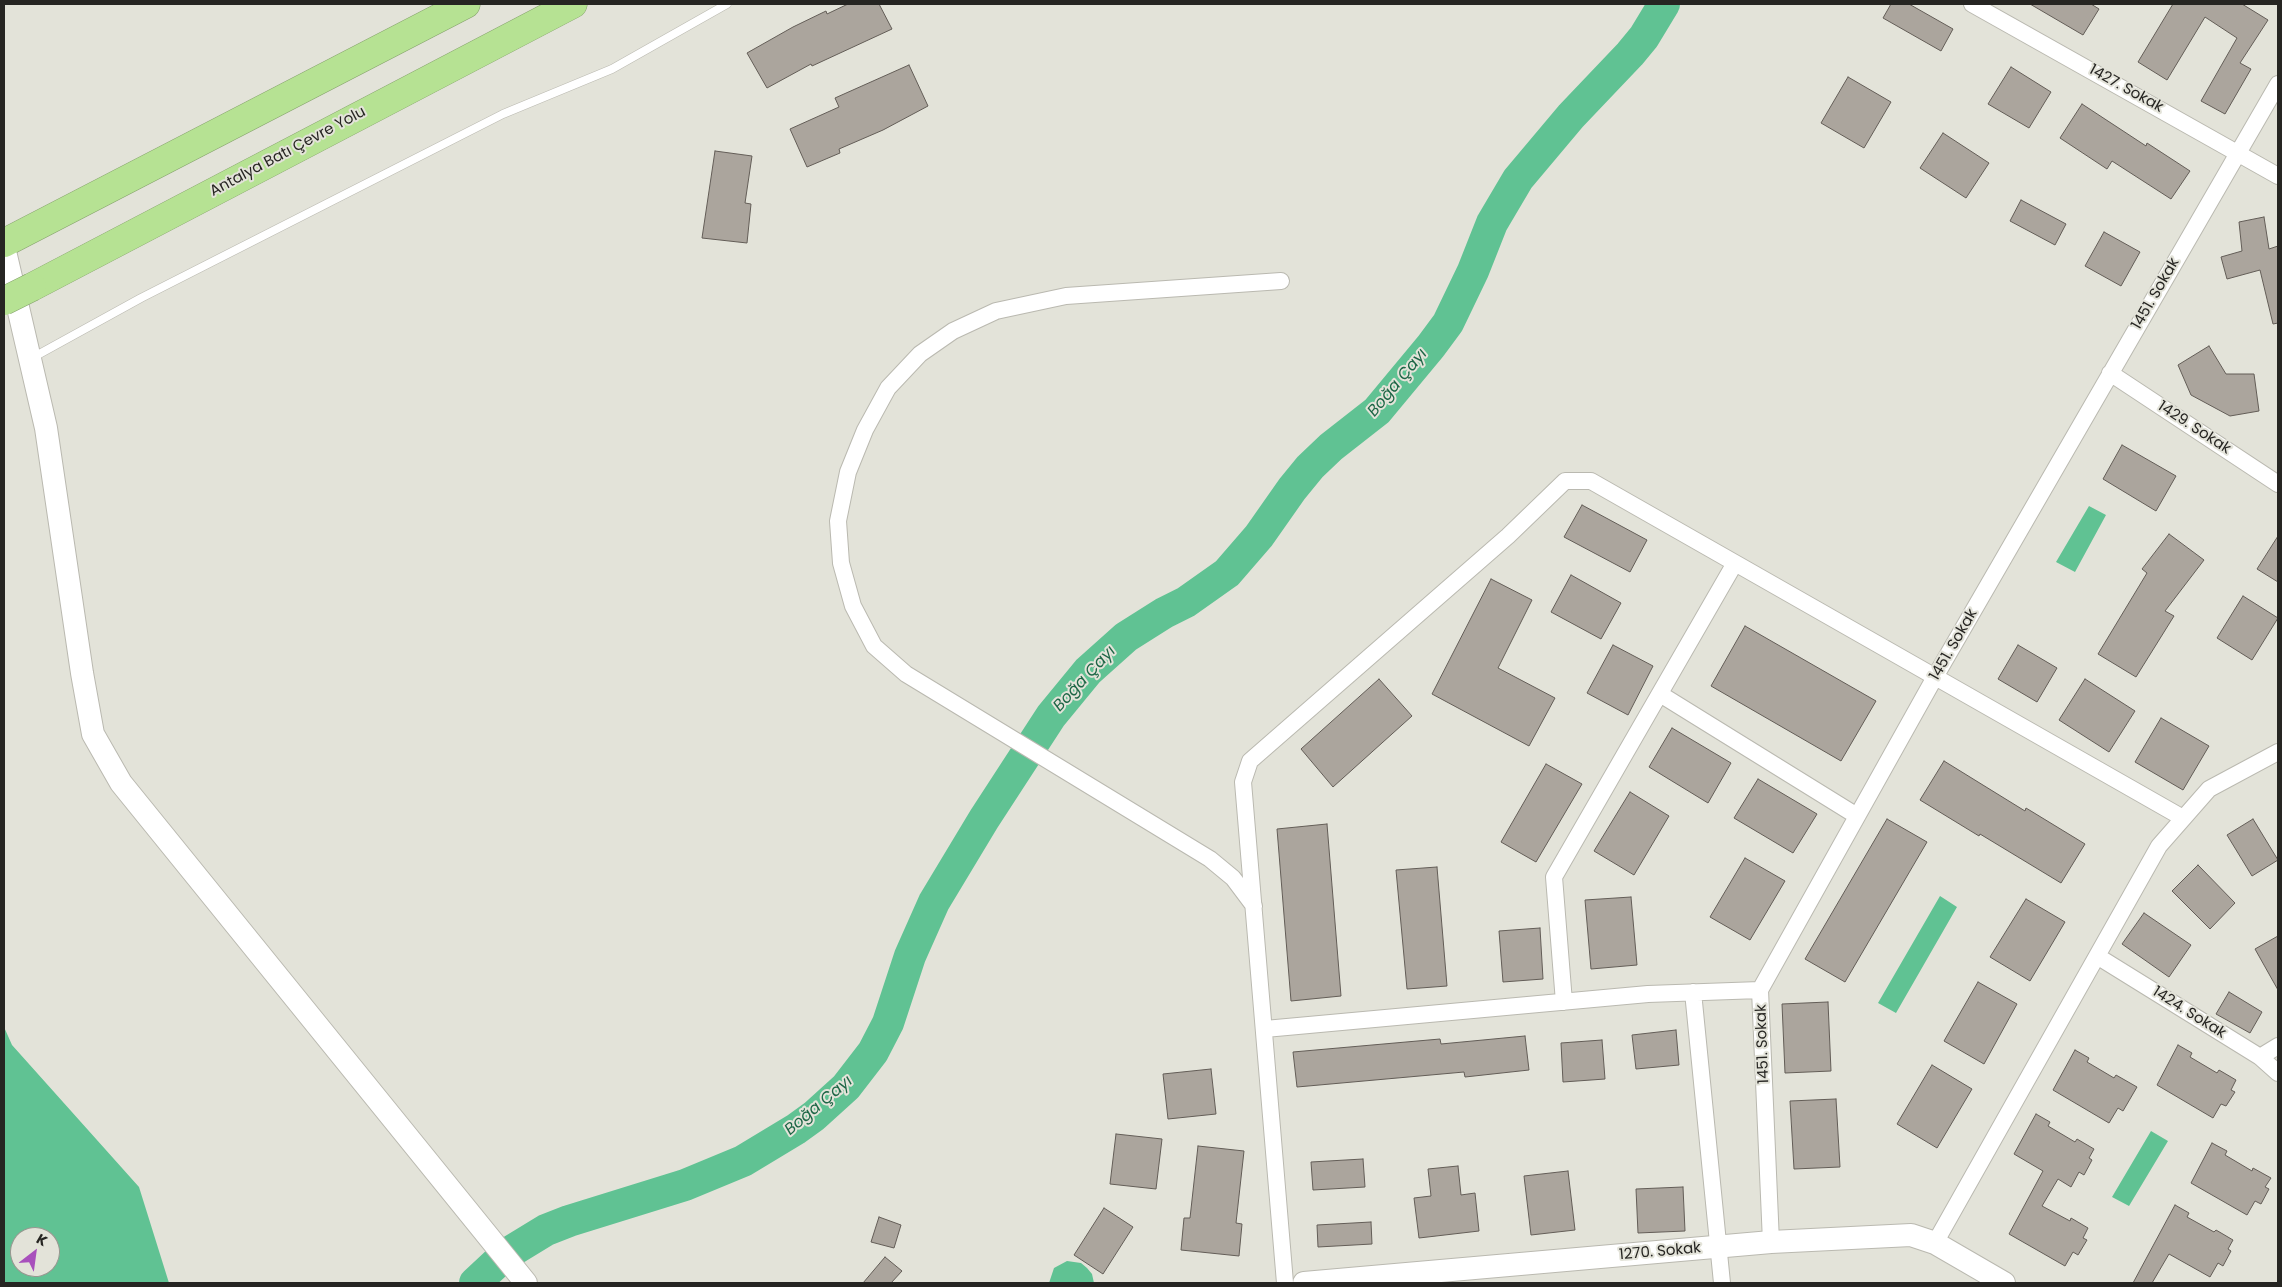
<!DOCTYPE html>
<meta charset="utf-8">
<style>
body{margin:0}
#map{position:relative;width:2282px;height:1287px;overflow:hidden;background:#e3e3d9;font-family:Poppins,sans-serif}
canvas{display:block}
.frame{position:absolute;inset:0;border:5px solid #262522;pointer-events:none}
.north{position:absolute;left:10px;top:1227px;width:50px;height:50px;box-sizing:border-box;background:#e3e3d9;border:1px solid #979790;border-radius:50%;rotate:30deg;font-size:14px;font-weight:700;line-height:20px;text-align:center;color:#262522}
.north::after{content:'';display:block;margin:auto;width:18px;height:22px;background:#a850bc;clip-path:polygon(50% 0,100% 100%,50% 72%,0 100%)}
</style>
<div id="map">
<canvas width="2282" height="1287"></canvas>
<div class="frame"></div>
<div class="north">K</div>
</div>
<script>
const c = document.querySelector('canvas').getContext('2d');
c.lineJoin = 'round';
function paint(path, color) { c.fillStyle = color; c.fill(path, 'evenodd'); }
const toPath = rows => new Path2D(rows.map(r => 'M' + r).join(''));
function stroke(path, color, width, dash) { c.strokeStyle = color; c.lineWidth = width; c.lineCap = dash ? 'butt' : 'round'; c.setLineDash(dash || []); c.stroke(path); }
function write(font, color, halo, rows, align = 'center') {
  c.font = font + ' Poppins,sans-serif'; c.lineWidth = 4; c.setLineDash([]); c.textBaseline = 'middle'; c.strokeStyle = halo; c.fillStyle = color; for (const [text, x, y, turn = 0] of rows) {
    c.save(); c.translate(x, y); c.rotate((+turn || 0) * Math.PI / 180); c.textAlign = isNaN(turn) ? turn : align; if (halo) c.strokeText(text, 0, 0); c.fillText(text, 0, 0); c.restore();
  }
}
paint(toPath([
 [2089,506,2106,515,2075,572,2056,562],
 [1940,896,1957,907,1896,1013,1878,1003],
 [4,1027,12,1045,139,1187,169,1283,4,1283],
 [20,1237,50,1237,50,1267,20,1267],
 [2151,1131,2168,1141,2129,1206,2112,1197],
 [1067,1261,1081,1263,1087,1268,1092,1274,1094,1283,1049,1283,1054,1268]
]), '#60c293');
stroke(toPath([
 [475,1283,505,1255,546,1230,569,1221,685,1185,743,1161,796,1129,814,1116,846,1087,873,1052,888,1023,910,956,934,902,984,819,1051,716,1088,671,1126,637,1164,613,1186,602,1227,573,1259,536,1292,489,1310,467,1331,447,1377,411,1431,346,1448,323,1473,271,1492,223,1518,179,1571,116,1630,54,1644,37,1664,4]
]), '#60c293', 32);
const building = toPath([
 [848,4,879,4,892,29,812,66,811,64,767,88,747,53,793,27,826,11,827,14,848,4],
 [1891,4,1909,4,1953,29,1941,51,1883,18,1891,4],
 [2030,4,2091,4,2099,9,2083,35,2030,4],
 [2173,4,2242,4,2268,20,2240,63,2251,69,2225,114,2201,101,2237,38,2205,17,2167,80,2138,62,2173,4],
 [909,65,928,106,883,130,839,149,840,153,807,167,790,129,839,107,835,98,909,65],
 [2011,67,2051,92,2029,128,1988,104,2011,67],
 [1848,77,1891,102,1864,148,1821,123,1848,77],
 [2082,104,2146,146,2147,143,2190,171,2171,199,2112,161,2107,169,2060,138,2082,104],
 [1943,133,1989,163,1966,198,1920,168,1943,133],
 [715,151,752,156,745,203,751,204,747,243,702,238,715,151],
 [2021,200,2066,224,2055,245,2010,221,2021,200],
 [2264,217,2269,249,2278,246,2278,323,2273,324,2260,270,2227,279,2221,257,2242,251,2239,222,2264,217],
 [2104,232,2140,252,2121,286,2085,266,2104,232],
 [2209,346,2226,374,2254,374,2259,411,2230,416,2191,395,2178,365,2209,346],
 [2122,445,2176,476,2156,511,2103,479,2122,445],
 [1582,505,1647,540,1630,572,1564,537,1582,505],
 [2169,534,2204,560,2165,611,2174,616,2136,677,2098,654,2147,573,2142,569,2169,534],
 [2278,536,2278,582,2257,569,2278,536],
 [1571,575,1621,603,1601,639,1551,612,1571,575],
 [1491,579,1532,600,1498,668,1555,698,1529,746,1432,694,1491,579],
 [2243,596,2278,618,2252,660,2217,638,2243,596],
 [1745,626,1876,701,1841,761,1711,686,1745,626],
 [1613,645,1653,666,1628,715,1587,693,1613,645],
 [2018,645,2057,668,2037,702,1998,679,2018,645],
 [1379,679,1412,716,1333,787,1301,749,1379,679],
 [2085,679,2135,711,2109,752,2059,720,2085,679],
 [2161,718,2209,746,2183,790,2135,762,2161,718],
 [1672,728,1731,763,1708,803,1649,767,1672,728],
 [1944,761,2025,811,2026,808,2085,844,2061,883,1980,834,1979,836,1920,800,1944,761],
 [1546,764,1582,784,1536,862,1501,842,1546,764],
 [1758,779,1817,814,1793,853,1734,818,1758,779],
 [1630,792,1669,816,1634,875,1594,851,1630,792],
 [1887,819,1927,842,1845,982,1805,959,1887,819],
 [2253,819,2278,860,2252,876,2227,835,2253,819],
 [1327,824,1341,996,1291,1001,1277,829,1327,824],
 [1745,858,1785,881,1750,940,1710,917,1745,858],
 [2198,865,2235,903,2210,929,2172,891,2198,865],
 [1437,867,1447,986,1407,989,1396,870,1437,867],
 [1631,897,1637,965,1591,969,1585,900,1631,897],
 [2026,899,2065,922,2030,981,1990,957,2026,899],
 [2144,913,2191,945,2169,977,2122,944,2144,913],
 [1540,928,1543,979,1503,982,1499,931,1540,928],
 [2278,936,2278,990,2255,949,2278,936],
 [1978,982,2017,1004,1984,1064,1944,1041,1978,982],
 [2229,992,2262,1012,2250,1033,2216,1014,2229,992],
 [1828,1002,1831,1071,1785,1073,1782,1004,1828,1002],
 [1676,1030,1679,1065,1636,1069,1632,1035,1676,1030],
 [1525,1036,1529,1070,1465,1077,1464,1072,1297,1087,1293,1052,1440,1039,1441,1044,1525,1036],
 [1602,1040,1605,1079,1563,1082,1561,1043,1602,1040],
 [2178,1045,2192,1053,2190,1057,2217,1073,2219,1070,2236,1080,2231,1090,2235,1092,2226,1106,2221,1104,2213,1118,2157,1085,2178,1045],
 [2075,1050,2089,1058,2087,1062,2114,1078,2116,1075,2137,1087,2123,1111,2118,1108,2109,1123,2053,1090,2075,1050],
 [1932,1065,1972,1089,1937,1148,1897,1124,1932,1065],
 [1211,1069,1216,1114,1168,1119,1163,1074,1211,1069],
 [1836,1099,1840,1167,1794,1169,1790,1101,1836,1099],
 [2036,1114,2050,1122,2048,1126,2075,1142,2077,1139,2094,1149,2089,1158,2092,1160,2084,1175,2079,1172,2071,1187,2058,1179,2042,1206,2070,1221,2071,1218,2088,1228,2083,1238,2087,1240,2078,1255,2073,1252,2065,1266,2009,1234,2043,1171,2014,1154,2036,1114],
 [1116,1134,1162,1139,1156,1189,1110,1184,1116,1134],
 [2212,1143,2227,1151,2225,1155,2252,1171,2253,1168,2271,1178,2265,1187,2269,1189,2261,1204,2255,1201,2247,1215,2191,1183,2212,1143],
 [1198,1146,1244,1151,1236,1223,1242,1224,1239,1256,1181,1250,1184,1218,1190,1218,1198,1146],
 [1363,1159,1365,1187,1313,1190,1311,1162,1363,1159],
 [1458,1166,1461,1195,1475,1193,1479,1231,1419,1238,1414,1198,1431,1196,1428,1169,1458,1166],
 [1568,1171,1575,1230,1531,1235,1524,1176,1568,1171],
 [1683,1187,1685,1231,1638,1233,1636,1189,1683,1187],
 [2175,1205,2189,1213,2187,1217,2214,1232,2216,1230,2233,1240,2228,1249,2231,1251,2223,1266,2218,1263,2210,1277,2169,1254,2152,1283,2133,1283,2175,1205],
 [1104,1208,1133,1227,1103,1274,1074,1255,1104,1208],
 [879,1217,901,1225,894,1248,871,1242,879,1217],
 [1371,1222,1372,1244,1318,1247,1317,1225,1371,1222],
 [885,1257,902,1271,891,1283,863,1283,885,1257]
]);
paint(building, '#aba59d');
stroke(building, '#635d57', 1);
const lane = toPath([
 [32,358,141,298,503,114,612,69,727,4]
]);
const street = toPath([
 [1972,4,2278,176],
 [2110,373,2278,484],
 [1660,694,1857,816],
 [1254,906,1233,878,1210,859,906,674,874,646,853,606,841,563,838,521,848,472,865,430,888,388,920,354,953,331,996,311,1066,296,1281,281],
 [2097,956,2260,1057,2278,1073],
 [1693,992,1722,1283],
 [1564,1002,1554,877,1735,563],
 [1265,1029,1648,994,1760,990],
 [2260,1057,2278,1046],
 [1771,1242,1760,990,1935,677,2278,84],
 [1935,1243,2159,846,2209,789,2278,752],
 [1285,1283,1243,782,1250,761,1508,536,1565,481,1591,481,2183,818]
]);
const secondary = toPath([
 [4,247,46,428,82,673,93,734,121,783,526,1283],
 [1304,1283,1771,1242,1911,1235,1935,1243,2004,1283]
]);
const highway = toPath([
 [4,243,466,4],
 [32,287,573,4]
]);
stroke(lane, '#bab9b0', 9);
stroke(street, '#bab9b0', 18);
stroke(secondary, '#bab9b0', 24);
stroke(highway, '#84a06b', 29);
stroke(lane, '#fff', 8);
stroke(street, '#fff', 16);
stroke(secondary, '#fff', 22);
stroke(highway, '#b6e293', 28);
const highwayBridge = toPath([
 [4,301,32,287]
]);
stroke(highwayBridge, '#84a06b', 29, []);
stroke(highwayBridge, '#b6e293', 28);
write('15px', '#262522', '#e3e3d9', [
 ["1427. Sokak",2126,89,29],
 ["Antalya Batı Çevre Yolu",288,152,-28],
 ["1451. Sokak",2156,294,-60],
 ["1429. Sokak",2194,428,33],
 ["1451. Sokak",1954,645,-60],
 ["1424. Sokak",2189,1013,32],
 ["1451. Sokak",1763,1044,-92],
 ["1270. Sokak",1660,1252,-5]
]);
write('italic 16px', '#1d6646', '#e3e3d9', [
 ["Boğa Çayı",1398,383,-50],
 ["Boğa Çayı",1085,679,-47],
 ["Boğa Çayı",819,1106,-40]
]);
</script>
